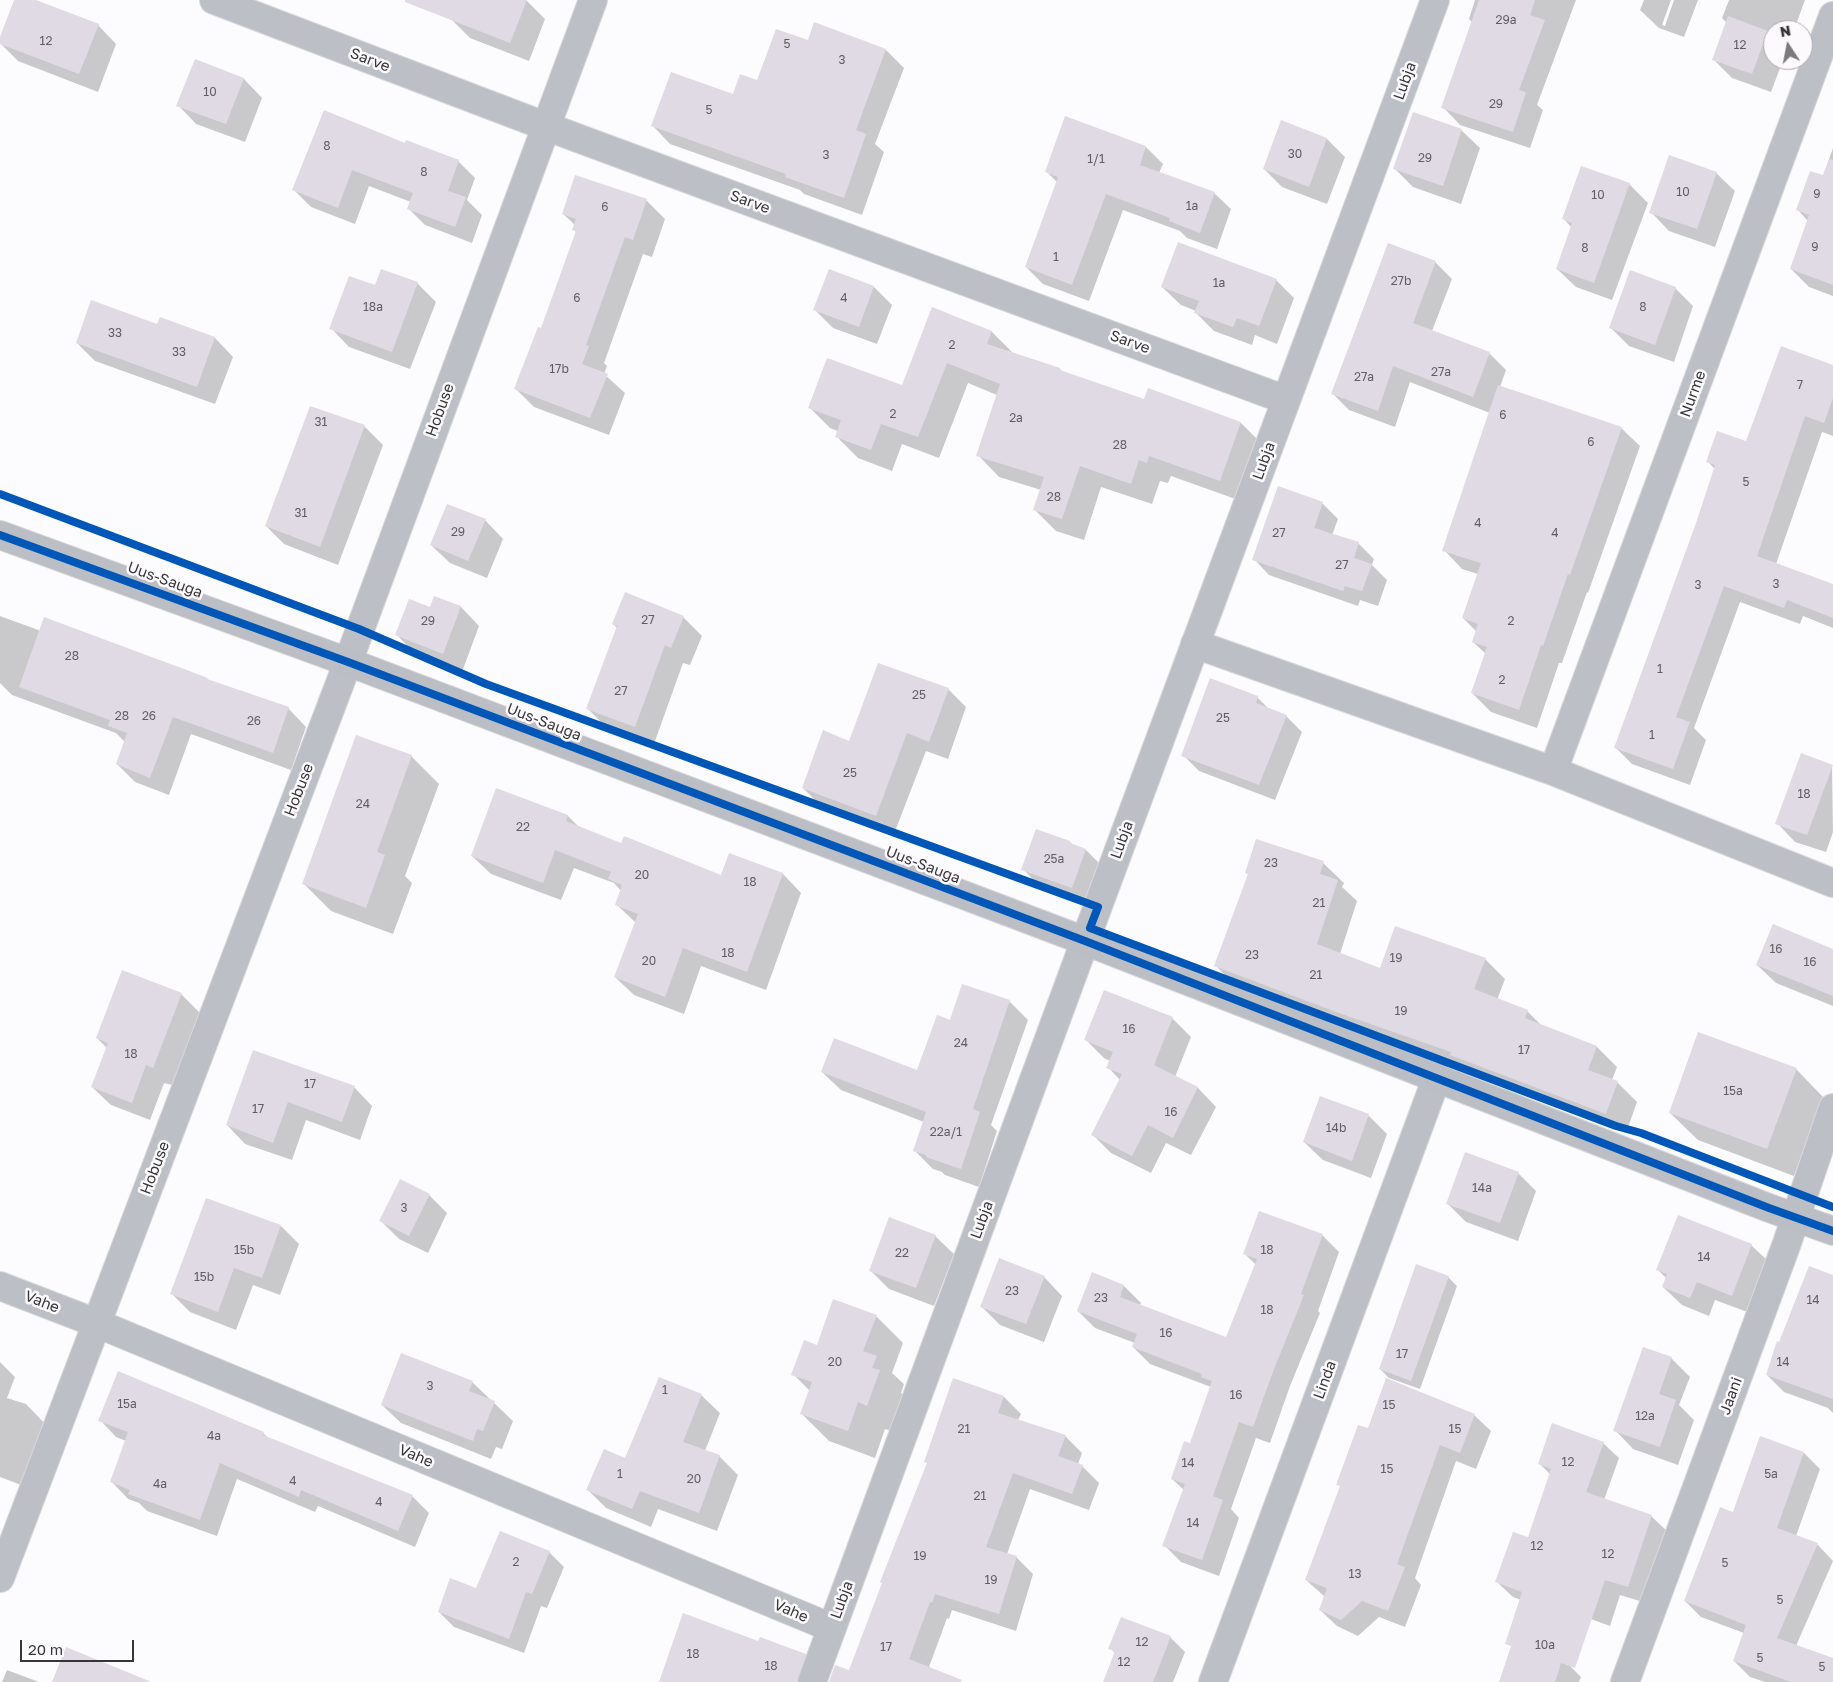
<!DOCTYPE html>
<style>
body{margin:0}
#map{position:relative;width:1833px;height:1682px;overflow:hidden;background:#fcfbfd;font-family:"Golos Text",sans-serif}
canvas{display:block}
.north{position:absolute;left:1763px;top:20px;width:50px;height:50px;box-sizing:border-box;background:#fdfafe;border:1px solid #aeabaf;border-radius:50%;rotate:349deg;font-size:14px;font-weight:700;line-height:20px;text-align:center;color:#373538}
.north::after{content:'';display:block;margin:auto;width:18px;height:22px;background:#7c7a7d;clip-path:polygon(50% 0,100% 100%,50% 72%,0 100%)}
.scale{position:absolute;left:20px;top:1640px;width:114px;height:22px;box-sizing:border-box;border:2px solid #373538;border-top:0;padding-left:6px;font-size:15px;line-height:18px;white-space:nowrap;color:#373538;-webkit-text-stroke:4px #fdfafe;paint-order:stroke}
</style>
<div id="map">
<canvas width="1833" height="1682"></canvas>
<div class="north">N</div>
<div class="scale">20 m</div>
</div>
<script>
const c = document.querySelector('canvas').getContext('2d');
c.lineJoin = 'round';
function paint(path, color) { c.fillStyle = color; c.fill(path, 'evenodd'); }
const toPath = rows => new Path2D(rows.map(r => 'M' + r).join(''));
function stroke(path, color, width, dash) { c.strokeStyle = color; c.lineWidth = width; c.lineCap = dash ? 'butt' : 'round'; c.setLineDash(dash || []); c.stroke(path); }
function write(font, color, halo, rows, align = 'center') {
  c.font = font + ' "Golos Text",sans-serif'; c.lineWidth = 5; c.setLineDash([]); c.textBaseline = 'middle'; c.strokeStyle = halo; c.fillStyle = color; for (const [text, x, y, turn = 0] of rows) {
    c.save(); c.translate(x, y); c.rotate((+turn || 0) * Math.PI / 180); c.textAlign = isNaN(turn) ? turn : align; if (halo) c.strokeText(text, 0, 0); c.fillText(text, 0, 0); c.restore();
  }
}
paint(toPath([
 [16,0,33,0,98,25,116,44,98,92,18,61,0,43],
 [459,0,526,0,545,19,529,61,470,38,452,20],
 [1475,0,1576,0,1537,105,1543,110,1530,148,1460,125,1443,107,1473,23,1469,19],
 [1644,0,1671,0,1662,25,1665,26,1674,0,1698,0,1684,37,1659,28,1640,10],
 [1729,0,1805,0,1794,30,1773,30,1773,60,1783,60,1771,92,1732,78,1714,60,1727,23,1722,18],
 [815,24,886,50,904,68,875,144,884,152,862,215,804,194,800,190,670,144,653,126,734,96,758,82,809,42],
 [195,60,244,79,262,98,245,142,196,124,178,105],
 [1066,118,1146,147,1163,164,1159,173,1214,193,1231,209,1217,249,1187,238,1180,231,1123,210,1089,301,1043,284,1026,267,1058,183,1046,171],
 [1282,122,1327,139,1345,157,1327,204,1282,187,1264,169],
 [1461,130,1480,148,1461,204,1413,187,1395,169],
 [405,145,458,161,475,178,467,200,482,215,472,243,425,225,408,208,411,202,369,186,355,224,311,207,294,190],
 [1833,148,1833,296,1809,287,1791,269,1808,221,1798,210,1823,177],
 [1716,173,1735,191,1715,247,1669,231,1651,212],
 [576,176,647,201,665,219,652,257,643,254,604,363,607,366,604,374,625,393,609,435,534,407,516,389,542,330,577,233,573,229,575,225,563,214],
 [1629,184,1648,203,1612,300,1576,287,1557,269,1572,228,1564,219],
 [1435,262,1452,279,1432,331,1489,353,1506,370,1500,387,1621,428,1640,446,1588,593,1587,592,1562,663,1559,663,1537,728,1491,712,1472,693,1486,654,1473,642,1477,632,1463,618,1478,574,1462,569,1444,550,1490,413,1410,382,1395,427,1349,410,1333,394],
 [829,270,874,287,892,305,877,344,833,328,815,310],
 [1276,280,1294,298,1277,344,1255,335,1252,345,1214,331,1196,313,1196,311,1181,305,1162,287],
 [417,283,436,302,410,369,349,347,331,328],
 [1675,288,1693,306,1674,362,1629,346,1611,328],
 [933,309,992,332,1013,353,1060,369,1062,372,1144,401,1241,423,1262,444,1241,501,1171,476,1168,483,1160,481,1152,504,1101,487,1084,540,1056,531,1035,510,1041,490,999,477,978,455,997,395,968,383,939,458,902,444,892,471,858,458,836,436,838,431,830,428,809,407,903,386],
 [161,318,215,338,233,357,215,404,95,361,77,343,158,326],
 [1833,366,1833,436,1822,432,1776,564,1833,585,1833,628,1803,616,1800,624,1740,602,1694,728,1706,740,1690,785,1632,764,1616,748,1696,526,1715,469,1708,462,1747,443],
 [311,407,365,427,383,445,338,565,284,544,266,526],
 [1322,503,1338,519,1332,535,1358,543,1374,559,1372,565,1387,580,1378,606,1360,600,1358,606,1269,575,1254,559],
 [485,520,503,539,487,578,450,563,431,545],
 [435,598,461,607,479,626,462,672,415,654,397,635,431,608],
 [0,616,41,631,45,619,207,679,210,681,288,708,306,727,291,770,191,734,169,795,135,782,117,764,125,742,116,733,12,695,0,683],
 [683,617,702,636,690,665,683,663,654,744,606,727,588,709,617,628,613,624],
 [948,689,966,707,948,759,926,751,894,834,821,806,803,788,850,742],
 [1257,697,1270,710,1286,716,1302,732,1275,800,1199,771,1183,755],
 [411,756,439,784,405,876,412,883,393,934,331,911,303,883],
 [1832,766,1833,832,1826,852,1795,842,1777,823],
 [568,816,580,828,622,845,722,876,730,855,783,874,801,893,766,990,701,966,684,1014,634,995,615,977,636,923,616,904,621,891,614,883,574,868,561,900,491,874,472,856],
 [1070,842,1073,845,1086,850,1104,868,1090,906,1041,888,1023,869],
 [1323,863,1344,883,1342,887,1357,901,1340,954,1381,970,1485,959,1505,979,1497,1000,1527,1011,1543,1027,1597,1047,1617,1067,1612,1080,1617,1082,1637,1102,1626,1133,1471,1075,1465,1069,1361,1033,1236,986,1215,965,1249,875,1246,873],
 [1833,950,1833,1006,1776,983,1757,965],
 [181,994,200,1013,172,1085,164,1083,150,1120,111,1105,92,1087,107,1048,97,1038],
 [1009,1001,1028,1020,991,1125,997,1131,979,1187,945,1175,942,1172,933,1169,915,1151,924,1122,841,1090,822,1072,918,1072,951,1021],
 [1172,1018,1191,1037,1175,1077,1198,1088,1216,1107,1191,1155,1166,1143,1151,1173,1111,1153,1093,1135,1120,1080,1108,1067,1110,1061,1104,1058,1086,1040],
 [254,1051,354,1087,372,1106,360,1140,306,1120,292,1160,245,1144,227,1125],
 [1796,1069,1823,1097,1794,1176,1698,1140,1670,1113],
 [1321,1098,1369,1116,1387,1134,1371,1178,1323,1160,1304,1142],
 [1518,1173,1536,1191,1518,1241,1466,1222,1448,1204],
 [429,1195,447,1213,428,1253,399,1239,381,1221],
 [281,1226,299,1244,280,1295,253,1285,236,1330,190,1312,172,1294],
 [1322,1235,1339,1252,1318,1311,1320,1313,1290,1386,1270,1443,1256,1438,1231,1509,1239,1518,1219,1576,1181,1562,1164,1545,1184,1490,1172,1479,1190,1445,1211,1387,1150,1364,1133,1347,1135,1343,1095,1328,1078,1311,1124,1286,1141,1303,1140,1305,1226,1338,1256,1265,1244,1253],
 [935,1236,954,1254,934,1306,889,1289,870,1270],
 [1751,1245,1770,1263,1750,1313,1715,1300,1709,1316,1682,1305,1663,1287,1666,1278,1658,1270],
 [1833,1276,1833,1413,1828,1408,1784,1392,1767,1375,1780,1343],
 [1044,1277,1062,1296,1044,1342,1000,1325,982,1307],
 [1448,1277,1457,1286,1420,1389,1389,1378,1380,1369],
 [876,1316,903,1343,892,1373,904,1384,901,1393,907,1399,895,1432,885,1429,875,1458,829,1441,801,1413,810,1391,793,1374,817,1347],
 [1671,1358,1690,1377,1679,1405,1694,1420,1678,1465,1633,1449,1615,1430],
 [0,1362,15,1377,7,1398,26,1404,53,1432,32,1489,0,1477],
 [472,1382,513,1421,502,1449,496,1447,491,1459,401,1423,382,1405],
 [701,1395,720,1413,705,1451,719,1456,738,1475,717,1531,658,1509,651,1527,606,1508,588,1490],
 [1004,1397,1021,1414,1018,1420,1065,1436,1082,1453,1078,1464,1082,1466,1099,1483,1089,1510,1030,1489,1007,1554,1016,1557,1033,1574,1016,1631,952,1610,949,1619,947,1618,928,1670,940,1682,830,1682,850,1672,928,1464,925,1461],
 [1474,1415,1491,1431,1476,1469,1456,1461,1415,1578,1421,1585,1405,1627,1379,1617,1358,1636,1337,1626,1320,1610,1325,1597,1306,1580,1341,1488,1338,1484,1369,1430],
 [100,1420,263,1433,270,1439,412,1496,429,1513,415,1547,318,1506,315,1512,237,1479,217,1536,147,1511,139,1503,128,1499,112,1482,126,1441,116,1437],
 [1761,1438,1804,1453,1820,1469,1796,1536,1817,1544,1833,1561,1796,1646,1833,1659,1833,1682,1765,1682,1750,1677,1734,1661,1744,1633,1701,1617,1685,1601,1733,1513],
 [1603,1443,1619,1458,1604,1500,1651,1516,1667,1531,1643,1602,1620,1595,1610,1626,1549,1604,1547,1610,1513,1597,1497,1582,1529,1538,1551,1475,1540,1464],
 [549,1552,564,1567,547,1608,541,1606,524,1653,454,1627,439,1612,477,1589],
 [1170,1637,1185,1652,1173,1682,1105,1682,1116,1654,1110,1648],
 [759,1642,805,1655,823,1673,820,1682,664,1682],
 [1562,1658,1581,1677,1579,1682,1500,1682],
 [7,1670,39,1682,2,1682]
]), '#0003');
paint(toPath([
 [14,0,36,0,99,24,79,74,0,44,0,37],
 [405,0,527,0,510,43,405,2],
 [1479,0,1535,0,1530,15,1545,20,1519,90,1526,92,1513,132,1441,108],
 [1728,16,1768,31,1752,74,1712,60],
 [814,22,886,49,856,130,866,134,844,198,785,177,786,174,651,126,671,72,733,94,740,74,757,80,776,29,808,40],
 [195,59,244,78,226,124,176,106],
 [324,110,405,143,406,140,459,160,448,191,466,197,455,227,407,209,413,193,352,170,338,208,292,190],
 [1413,112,1462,129,1443,186,1393,169],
 [1065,116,1146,146,1140,165,1215,192,1200,233,1169,221,1170,218,1106,194,1072,285,1025,267,1058,177,1045,172],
 [1281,120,1327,138,1309,187,1263,169],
 [1669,155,1717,172,1697,229,1649,213],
 [1829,159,1833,160,1833,285,1790,269,1809,215,1796,210,1810,171,1823,175],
 [1581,166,1630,183,1594,283,1556,269,1572,223,1562,219],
 [575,175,647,199,633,240,625,237,586,345,589,346,582,364,608,374,590,418,514,389,538,327,541,328,576,231,572,230,576,219,562,214],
 [1178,242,1277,279,1259,326,1237,318,1233,327,1194,313,1199,301,1161,287],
 [1388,243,1436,261,1413,323,1490,352,1473,397,1393,366,1378,411,1331,394],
 [381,269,418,282,392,352,329,329,349,276,375,285],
 [829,269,874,286,859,327,813,310],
 [1630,270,1676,287,1655,345,1609,328],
 [91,300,157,324,160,317,215,337,197,387,76,343],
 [932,307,992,331,987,344,1060,368,1060,370,1144,399,1148,388,1241,422,1220,481,1149,456,1147,463,1139,460,1131,484,1080,466,1062,519,1033,510,1044,477,976,456,1000,384,947,363,918,437,881,424,871,450,835,437,841,420,808,408,827,358,902,385],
 [1781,346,1833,365,1833,398,1824,423,1805,416,1757,556,1833,584,1833,618,1787,600,1784,608,1724,586,1676,717,1690,722,1673,769,1614,748,1695,526,1715,465,1706,462,1717,431,1746,441],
 [1498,385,1622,427,1570,575,1568,574,1543,646,1541,645,1519,710,1471,693,1487,647,1472,642,1478,624,1462,618,1481,563,1442,551],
 [310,406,365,425,320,547,265,526],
 [1278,486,1323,502,1314,528,1359,542,1354,558,1372,564,1362,591,1345,586,1343,591,1252,560],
 [447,504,486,519,468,561,430,545],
 [625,592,684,616,671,648,665,645,635,727,586,709,617,626,612,624],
 [434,596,461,606,443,654,395,635,409,599,430,607],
 [44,617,208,678,207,679,289,707,273,753,173,717,150,778,116,764,127,733,108,726,110,720,19,687],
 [878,663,949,688,929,742,907,733,876,816,802,788,823,730,849,741],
 [1210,678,1258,696,1256,703,1287,715,1259,785,1181,756],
 [356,735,412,755,377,852,385,855,366,908,302,884],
 [1801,753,1833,765,1807,835,1775,824],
 [496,788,568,815,566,821,621,843,624,836,721,875,729,853,783,873,747,972,683,948,665,997,614,977,638,914,615,905,622,885,608,879,611,872,555,850,543,883,471,856],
 [1036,829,1070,841,1070,843,1086,849,1072,888,1021,870],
 [1256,839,1324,861,1320,874,1338,880,1317,944,1380,968,1395,926,1486,958,1474,989,1528,1010,1525,1018,1597,1046,1588,1070,1618,1081,1606,1114,1450,1055,1451,1052,1339,1013,1214,966,1248,874,1245,873],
 [1773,924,1833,949,1833,996,1756,965],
 [122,970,182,993,153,1068,146,1065,132,1103,91,1087,108,1043,96,1038],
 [962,984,1010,1000,973,1109,980,1112,961,1169,926,1157,926,1155,913,1151,926,1112,821,1072,834,1038,917,1070,937,1015,950,1020],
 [1104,990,1173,1017,1154,1065,1198,1087,1173,1138,1148,1125,1132,1156,1091,1135,1122,1074,1106,1068,1113,1052,1084,1040],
 [1698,1032,1797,1068,1767,1149,1669,1113],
 [253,1050,355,1086,342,1122,288,1102,273,1143,226,1125],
 [1320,1096,1369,1114,1352,1161,1303,1142],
 [1465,1152,1519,1172,1500,1223,1446,1204],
 [400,1179,430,1194,409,1236,379,1221],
 [206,1198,281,1225,262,1278,234,1268,218,1312,170,1294],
 [1259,1211,1323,1234,1301,1294,1304,1295,1274,1369,1253,1427,1239,1422,1213,1496,1223,1500,1202,1560,1162,1546,1185,1484,1171,1479,1184,1441,1190,1443,1212,1381,1201,1377,1202,1374,1132,1347,1137,1334,1077,1311,1092,1272,1124,1285,1120,1297,1226,1337,1257,1259,1243,1254],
 [1678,1215,1752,1244,1732,1296,1697,1282,1690,1298,1662,1287,1667,1274,1656,1270],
 [889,1217,936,1235,916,1288,869,1271],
 [999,1258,1045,1276,1026,1324,980,1307],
 [1416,1264,1449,1276,1411,1381,1379,1369],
 [1809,1266,1833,1275,1833,1399,1766,1375,1777,1341,1779,1342],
 [833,1299,877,1315,863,1351,877,1356,872,1368,880,1370,867,1406,858,1402,848,1431,800,1414,812,1382,791,1375,804,1340,817,1345],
 [1643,1347,1672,1357,1659,1394,1676,1400,1660,1447,1613,1431],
 [401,1353,473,1381,469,1391,495,1401,483,1431,477,1429,473,1441,381,1405],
 [118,1371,264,1432,263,1435,413,1495,398,1531,301,1490,299,1497,220,1463,200,1520,128,1494,130,1490,110,1482,128,1432,98,1421],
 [659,1377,702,1394,683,1442,720,1455,699,1513,640,1491,632,1509,586,1490,604,1449,625,1458],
 [953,1378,1004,1396,998,1413,1066,1435,1058,1456,1083,1465,1072,1494,1013,1473,986,1547,1017,1556,999,1614,935,1594,932,1603,930,1602,909,1659,962,1680,961,1682,829,1682,835,1665,849,1670,882,1583,880,1582,927,1463,924,1462],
 [1386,1378,1475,1414,1460,1453,1440,1445,1397,1564,1405,1567,1388,1611,1362,1601,1341,1620,1319,1610,1327,1588,1305,1580,1340,1486,1336,1485,1358,1425,1368,1428],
 [1552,1423,1604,1442,1586,1492,1652,1515,1628,1587,1605,1580,1575,1668,1561,1663,1555,1682,1499,1682,1511,1646,1505,1644,1522,1592,1495,1582,1513,1532,1528,1537,1551,1469,1538,1464],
 [1760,1436,1804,1452,1777,1528,1818,1543,1777,1638,1833,1658,1833,1682,1791,1682,1733,1661,1746,1625,1684,1601,1720,1507,1733,1512],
 [500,1531,550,1551,532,1594,526,1592,509,1639,438,1612,450,1578,476,1588],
 [683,1613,758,1641,760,1637,806,1654,797,1682,659,1682],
 [1121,1617,1171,1636,1153,1682,1103,1682,1115,1651,1108,1649],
 [66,1647,149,1681,149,1682,52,1682]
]), '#dfdae4');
const street = toPath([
 [214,0,545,126,1286,400],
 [1195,644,1553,771,1833,883],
 [1553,771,1833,16],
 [0,1286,96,1323,832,1628],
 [0,1578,348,662,593,0],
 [812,1682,1085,941,1435,0],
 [1213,1682,1437,1077],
 [1625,1682,1787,1243,1833,1108]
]);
const secondary = toPath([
 [0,535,348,662,1085,941,1769,1208,1833,1231]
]);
stroke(street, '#d9d7da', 30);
stroke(secondary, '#d9d7da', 30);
stroke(street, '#bcbfc5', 28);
stroke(secondary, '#bbbec4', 28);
stroke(toPath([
 [0,494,359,629,486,684,1098,907,1090,928,1616,1126,1641,1133,1833,1207],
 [0,535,348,662,1085,941,1769,1208,1833,1231]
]), '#0057b8', 8);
write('12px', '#615e63', null, [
 ["29a",1506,20],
 ["12",46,41],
 ["5",787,44],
 ["12",1740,45],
 ["3",842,60],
 ["10",210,92],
 ["29",1496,104],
 ["5",709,110],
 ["8",327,146],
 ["30",1295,154],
 ["3",826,155],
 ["29",1425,158],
 ["1/1",1096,159],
 ["8",424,172],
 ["10",1683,192],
 ["9",1817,194],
 ["10",1598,195],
 ["1a",1192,206],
 ["6",605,207],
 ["9",1815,247],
 ["8",1585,248],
 ["1",1056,257],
 ["27b",1401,281],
 ["1a",1219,283],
 ["6",577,298],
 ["4",844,298],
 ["18a",373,307],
 ["8",1643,307],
 ["33",115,333],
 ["2",952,345],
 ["33",179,352],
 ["17b",559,369],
 ["27a",1441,372],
 ["27a",1364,377],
 ["7",1800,385],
 ["2",893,414],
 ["6",1503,415],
 ["2a",1016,418],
 ["31",321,422],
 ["6",1591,442],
 ["28",1120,445],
 ["5",1746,482],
 ["28",1054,497],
 ["31",301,513],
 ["4",1478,523],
 ["29",458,532],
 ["27",1279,533],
 ["4",1555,533],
 ["27",1342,565],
 ["3",1776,584],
 ["3",1698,585],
 ["27",648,620],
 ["29",428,621],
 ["2",1511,621],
 ["28",72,656],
 ["1",1660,669],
 ["2",1502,680],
 ["27",621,691],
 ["25",919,695],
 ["28",122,716],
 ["26",149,716],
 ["25",1223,718],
 ["26",254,721],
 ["1",1652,735],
 ["25",850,773],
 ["18",1804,794],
 ["24",363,804],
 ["22",523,827],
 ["25a",1054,859],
 ["23",1271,863],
 ["20",642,875],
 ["18",750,882],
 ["21",1319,903],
 ["16",1776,949],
 ["18",728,953],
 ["23",1252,955],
 ["19",1396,958],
 ["20",649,961],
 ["16",1810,962],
 ["21",1316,975],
 ["19",1401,1011],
 ["16",1129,1029],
 ["24",961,1043],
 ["17",1524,1050],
 ["18",131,1054],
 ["17",310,1084],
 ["15a",1733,1091],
 ["17",258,1109],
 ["16",1171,1112],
 ["14b",1336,1128],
 ["22a/1",946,1132],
 ["14a",1482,1188],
 ["3",404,1208],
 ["15b",244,1250],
 ["18",1267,1250],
 ["22",902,1253],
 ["14",1704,1257],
 ["15b",204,1277],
 ["23",1012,1291],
 ["23",1101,1298],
 ["14",1813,1300],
 ["18",1267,1310],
 ["16",1166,1333],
 ["17",1402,1354],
 ["20",835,1362],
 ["14",1783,1362],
 ["3",430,1386],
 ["1",665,1390],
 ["16",1236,1395],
 ["15a",127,1404],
 ["15",1389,1405],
 ["12a",1645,1416],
 ["21",964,1429],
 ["15",1455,1429],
 ["4a",214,1436],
 ["12",1568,1462],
 ["14",1188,1463],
 ["15",1387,1469],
 ["1",620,1474],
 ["5a",1771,1474],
 ["20",694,1479],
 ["4",293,1481],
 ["4a",160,1484],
 ["21",980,1496],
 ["4",379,1502],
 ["14",1193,1523],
 ["12",1537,1546],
 ["12",1608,1554],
 ["19",920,1556],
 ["2",516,1562],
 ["5",1725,1563],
 ["13",1355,1574],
 ["19",991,1580],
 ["5",1780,1600],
 ["12",1142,1642],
 ["10a",1545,1645],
 ["17",886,1647],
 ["18",693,1654],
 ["5",1760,1658],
 ["12",1124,1662],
 ["18",771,1666],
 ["5",1822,1667]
]);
write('15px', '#373538', '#fdfafe', [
 ["Sarve",370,60,21],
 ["Lubja",1405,81,-70],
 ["Sarve",750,202,20],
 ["Sarve",1130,342,20],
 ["Nurme",1693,394,-70],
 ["Hobuse",440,410,-70],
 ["Lubja",1264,461,-70],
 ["Uus-Sauga",165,580,20],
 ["Uus-Sauga",544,722,21],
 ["Hobuse",299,790,-69],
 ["Lubja",1122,840,-70],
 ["Uus-Sauga",923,865,21],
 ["Hobuse",155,1168,-69],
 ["Lubja",982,1220,-70],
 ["Vahe",42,1302,21],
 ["Linda",1325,1380,-70],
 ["Jaani",1731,1396,-70],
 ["Vahe",416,1456,23],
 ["Lubja",842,1600,-70],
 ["Vahe",791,1611,23]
]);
</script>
